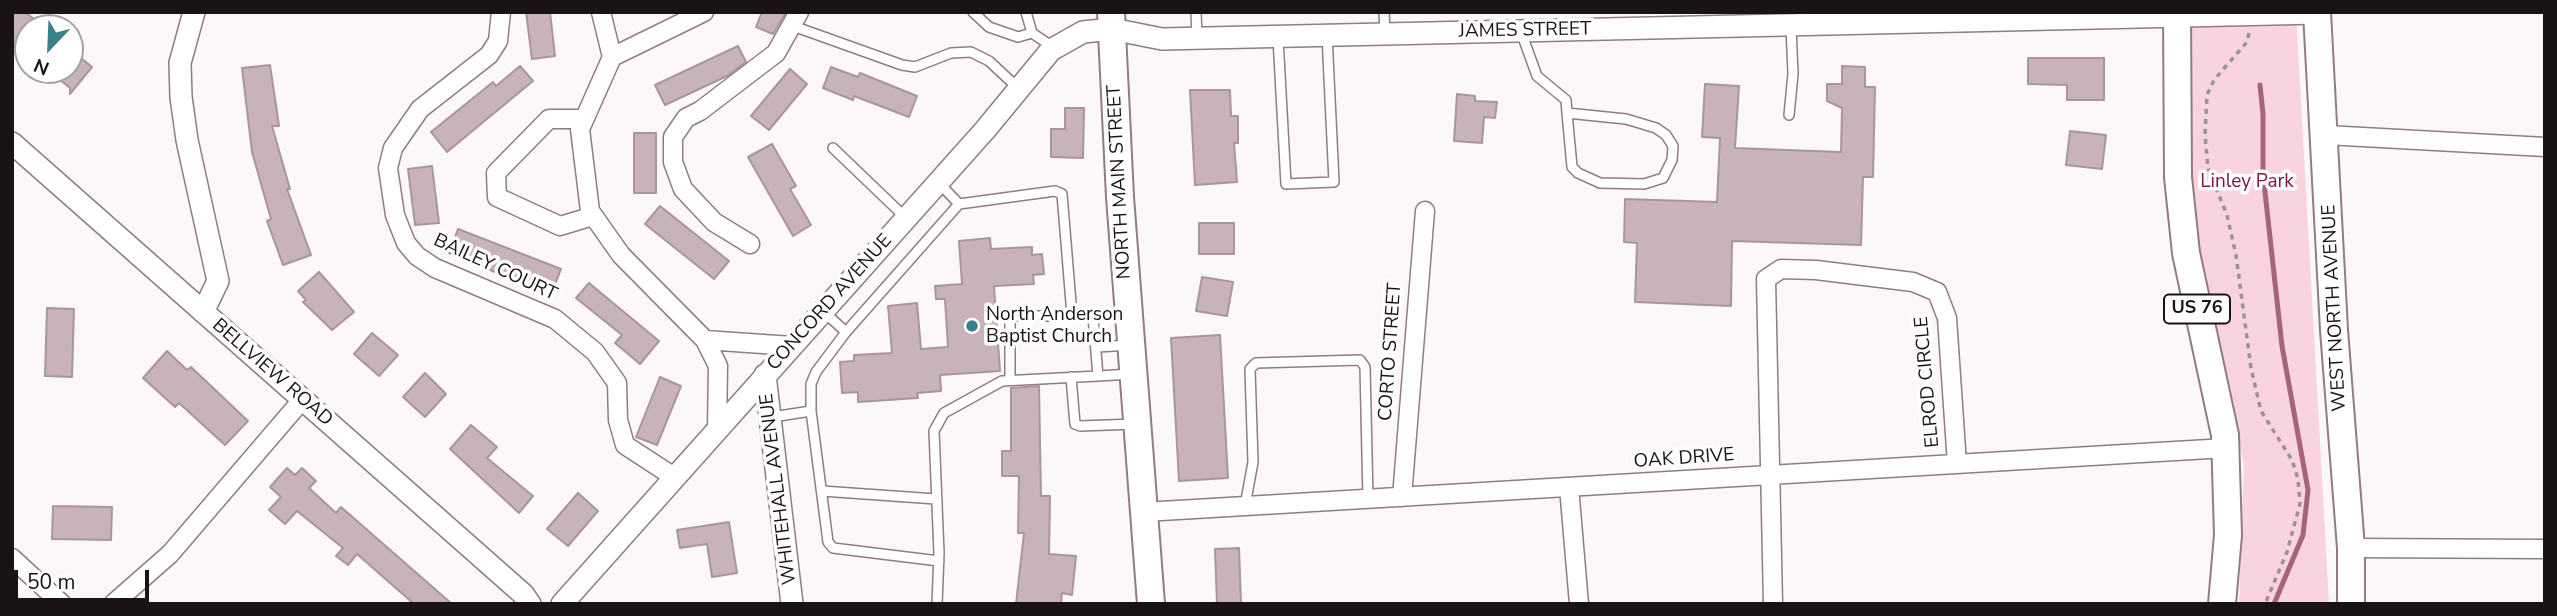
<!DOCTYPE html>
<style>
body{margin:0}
#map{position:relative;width:2557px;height:616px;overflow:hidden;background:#fcf8f9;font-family:"Nunito Sans",sans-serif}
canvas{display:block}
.frame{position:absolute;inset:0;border:14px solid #1a1315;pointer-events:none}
.north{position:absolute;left:14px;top:14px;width:70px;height:70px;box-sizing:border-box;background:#fff;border:2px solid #a3a1a1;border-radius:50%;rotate:203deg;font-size:19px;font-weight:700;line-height:28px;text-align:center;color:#1a1315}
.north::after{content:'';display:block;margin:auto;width:24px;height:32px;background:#3a7f8c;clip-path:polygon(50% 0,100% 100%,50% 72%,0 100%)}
.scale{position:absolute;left:14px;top:570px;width:135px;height:32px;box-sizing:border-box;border:4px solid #1a1315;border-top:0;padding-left:9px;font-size:21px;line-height:24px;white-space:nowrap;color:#1a1315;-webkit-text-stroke:5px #fff;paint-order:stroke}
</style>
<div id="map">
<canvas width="2557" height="616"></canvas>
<div class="frame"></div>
<div class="north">N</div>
<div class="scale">50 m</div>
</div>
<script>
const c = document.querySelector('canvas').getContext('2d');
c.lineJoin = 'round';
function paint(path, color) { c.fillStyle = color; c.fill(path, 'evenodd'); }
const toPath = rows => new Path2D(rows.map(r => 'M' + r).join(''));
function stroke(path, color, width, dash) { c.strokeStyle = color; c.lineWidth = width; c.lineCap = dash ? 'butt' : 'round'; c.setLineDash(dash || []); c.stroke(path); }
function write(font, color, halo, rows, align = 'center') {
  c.font = font + ' "Nunito Sans",sans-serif'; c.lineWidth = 7; c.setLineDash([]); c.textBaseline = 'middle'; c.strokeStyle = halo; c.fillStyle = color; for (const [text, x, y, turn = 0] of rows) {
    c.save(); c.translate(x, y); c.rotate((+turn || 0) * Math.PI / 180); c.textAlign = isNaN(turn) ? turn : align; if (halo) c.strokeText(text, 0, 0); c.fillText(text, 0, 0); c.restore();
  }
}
paint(toPath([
 [2185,12,2296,12,2329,604,2239,604,2244,464,2193,247]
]), '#f9d3de');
stroke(toPath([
 [2260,85,2263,114,2263,174,2282,346,2308,490,2303,535,2274,604]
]), '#a6647a', 5);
const building = toPath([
 [12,12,25,12,46,28,28,28,28,40,23,47,17,47,12,43,12,12],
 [526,12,550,12,555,56,532,59,526,12],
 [762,12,786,12,773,34,756,27,762,12],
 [738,46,746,62,727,76,665,105,655,85,738,46],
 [70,49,92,67,70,94,70,88,48,70,70,70,70,49],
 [2028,58,2104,58,2104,100,2067,100,2067,85,2028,84,2028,58],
 [270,65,279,126,272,126,290,189,287,189,311,255,283,265,267,221,271,219,252,152,242,68,270,65],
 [520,66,533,81,447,152,431,132,493,82,496,86,520,66],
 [1842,66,1865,67,1865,87,1875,87,1873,177,1863,177,1861,245,1732,241,1731,306,1635,302,1637,243,1624,242,1625,199,1717,202,1720,138,1702,137,1705,84,1739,86,1735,148,1841,152,1842,108,1827,101,1827,84,1842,84,1842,66],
 [831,67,858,77,860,73,917,96,909,117,854,96,853,100,823,88,831,67],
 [790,69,807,84,769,130,751,116,790,69],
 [1190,90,1230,90,1231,116,1238,116,1238,143,1234,143,1237,182,1195,185,1190,90],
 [1457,94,1475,96,1475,101,1497,102,1495,118,1484,117,1482,143,1454,141,1457,94],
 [1065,108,1084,108,1083,158,1051,157,1051,129,1065,129,1065,108],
 [2070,131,2106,135,2102,169,2066,165,2070,131],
 [634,133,656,133,656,193,634,193,634,133],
 [772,144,796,186,790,189,811,225,793,236,748,157,772,144],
 [432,166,439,223,415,225,408,169,432,166],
 [660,206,729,261,714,279,645,224,660,206],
 [1199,223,1234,223,1234,254,1199,254,1199,223],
 [458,229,561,269,553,290,526,279,524,284,449,253,458,229],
 [990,238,991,249,1032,247,1032,255,1042,254,1044,274,1033,275,1034,284,994,286,1000,371,940,375,941,391,917,393,918,398,858,402,858,392,842,393,840,362,854,361,854,355,892,353,888,306,917,303,921,349,948,347,945,299,936,299,935,286,962,284,959,241,990,238],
 [319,272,354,312,332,330,303,302,306,300,298,291,319,272],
 [1202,277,1233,282,1227,316,1196,311,1202,277],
 [589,283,659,341,640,364,615,343,622,335,576,298,589,283],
 [47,308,74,309,72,377,45,376,47,308],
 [372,333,398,355,379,376,354,354,372,333],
 [1220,335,1228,478,1179,481,1171,338,1220,335],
 [167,351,187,370,191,367,248,421,225,445,179,403,175,407,143,378,167,351],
 [425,373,446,394,425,417,403,397,425,373],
 [660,377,681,386,657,445,636,437,660,377],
 [1039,386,1041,496,1050,496,1049,554,1076,556,1072,595,1062,593,1061,604,1016,604,1024,533,1018,533,1019,476,1002,476,1002,451,1011,451,1011,388,1039,386],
 [471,425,497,447,487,458,533,496,519,513,450,449,471,425],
 [287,468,295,475,302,468,316,481,309,488,336,513,341,507,452,604,414,604,357,554,348,565,336,556,343,548,297,511,285,524,269,510,281,497,270,487,287,468],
 [578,493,598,511,568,546,547,529,578,493],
 [53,506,112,507,111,540,52,539,53,506],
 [729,522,737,573,712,577,707,544,680,548,677,530,729,522],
 [1239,548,1241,604,1217,604,1215,549,1239,548]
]);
paint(building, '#c9b3ba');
stroke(building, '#a9959b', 2);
const service = toPath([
 [973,12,989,27,1018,37,1032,33],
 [1026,12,1032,33,1053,47],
 [1196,12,1197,38],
 [1384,12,1385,32],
 [793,26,902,65,915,67,951,53,971,52,989,61,1018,88],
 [1521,32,1537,76,1566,100,1567,113,1572,167,1578,173,1600,183,1644,184,1663,178,1672,160,1673,146,1666,135,1656,128,1626,119,1567,113],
 [1278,38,1286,184,1334,182,1327,35],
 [1789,115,1793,74,1791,27],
 [833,148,906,218],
 [939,183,959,204,1055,191,1062,194,1072,315],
 [823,311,846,332,959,204],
 [1093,316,1126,313],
 [1097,347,1130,345],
 [1098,376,1131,374],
 [1071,377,1075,424,1080,426,1135,424],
 [811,411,828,542,833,548,939,561],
 [772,417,811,411,811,384,816,372,846,332],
 [822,491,936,499],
 [1245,506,1253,462,1250,369,1256,363,1360,360,1365,367,1368,499],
 [937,604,939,553,934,431,944,413,1002,381,1098,376,1093,316,1010,316,1010,380]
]);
const minor = toPath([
 [501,12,498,41,489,55,420,109,393,148,388,168,395,215,406,243,417,256,435,268,555,319,595,352,617,383,618,420,625,445,674,477],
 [601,12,612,57,704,12],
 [612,57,580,129,590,211,621,255,705,340,718,366,717,429],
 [583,119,549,119,496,173,497,197,560,226,593,216],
 [2326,135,2545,147],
 [750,244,714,222,683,189,673,162,673,137,686,118,700,111,776,53,799,12],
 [705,340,792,346],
 [1569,487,1579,604],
 [1402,497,1425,211],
 [1144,512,2226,448],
 [2351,548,2545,549],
 [12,558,62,604],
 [113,604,170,554,302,400],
 [1773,604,1766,279,1781,269,1816,270,1913,282,1937,292,1947,318,1957,464]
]);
const tertiary = toPath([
 [194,12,180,63,181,97,187,140,218,281,203,312],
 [12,143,523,594,530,604],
 [765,375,792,604],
 [562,604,985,130,1051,50,1083,32,1112,29,1162,39,2317,13]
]);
const primary = toPath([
 [1111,12,1120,197,1151,604],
 [2177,12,2178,177,2186,253,2225,435,2228,535,2222,604],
 [2317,12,2334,330,2351,548,2351,604]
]);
stroke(service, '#907c82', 12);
stroke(minor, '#907c82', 21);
stroke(tertiary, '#907c82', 24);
stroke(primary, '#907c82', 30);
stroke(toPath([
 [2249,33,2247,42,2214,80,2207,95,2205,135,2208,168,2227,215,2236,255,2251,368,2261,411,2292,460,2298,479,2300,504,2287,552,2265,604]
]), '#989394', 3.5, [5, 5]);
stroke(service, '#fff', 9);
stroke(minor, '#fff', 18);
stroke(tertiary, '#fff', 21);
stroke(primary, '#fff', 26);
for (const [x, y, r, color] of [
 [972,326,7,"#3a7f8c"]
]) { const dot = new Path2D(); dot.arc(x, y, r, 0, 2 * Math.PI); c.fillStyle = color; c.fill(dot); stroke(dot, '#fff', 2.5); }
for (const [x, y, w] of [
 [2197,309,66]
]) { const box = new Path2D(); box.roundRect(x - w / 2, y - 14.5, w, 29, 5); c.fillStyle = '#fff'; c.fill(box); stroke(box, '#1a1315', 2); }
write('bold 18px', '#1a1315', null, [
 ["US 76",2197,309]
]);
write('19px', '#1a1315', '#fff', [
 ["JAMES STREET",1525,31,-1],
 ["NORTH MAIN STREET",1120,182,-93],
 ["BAILEY COURT",495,268,25],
 ["CONCORD AVENUE",830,303,-48],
 ["WEST NORTH AVENUE",2335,308,-93],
 ["CORTO STREET",1391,352,-86],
 ["BELLVIEW ROAD",272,373,41],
 ["ELROD CIRCLE",1928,382,-95],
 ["OAK DRIVE",1684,459,-4],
 ["WHITEHALL AVENUE",779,489,-97]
]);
write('19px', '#811347', '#fff', [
 ["Linley Park",2247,182]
]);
write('19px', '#1a1315', '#fff', [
 ["North Anderson",986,315],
 ["Baptist Church",986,337]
], 'left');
</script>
